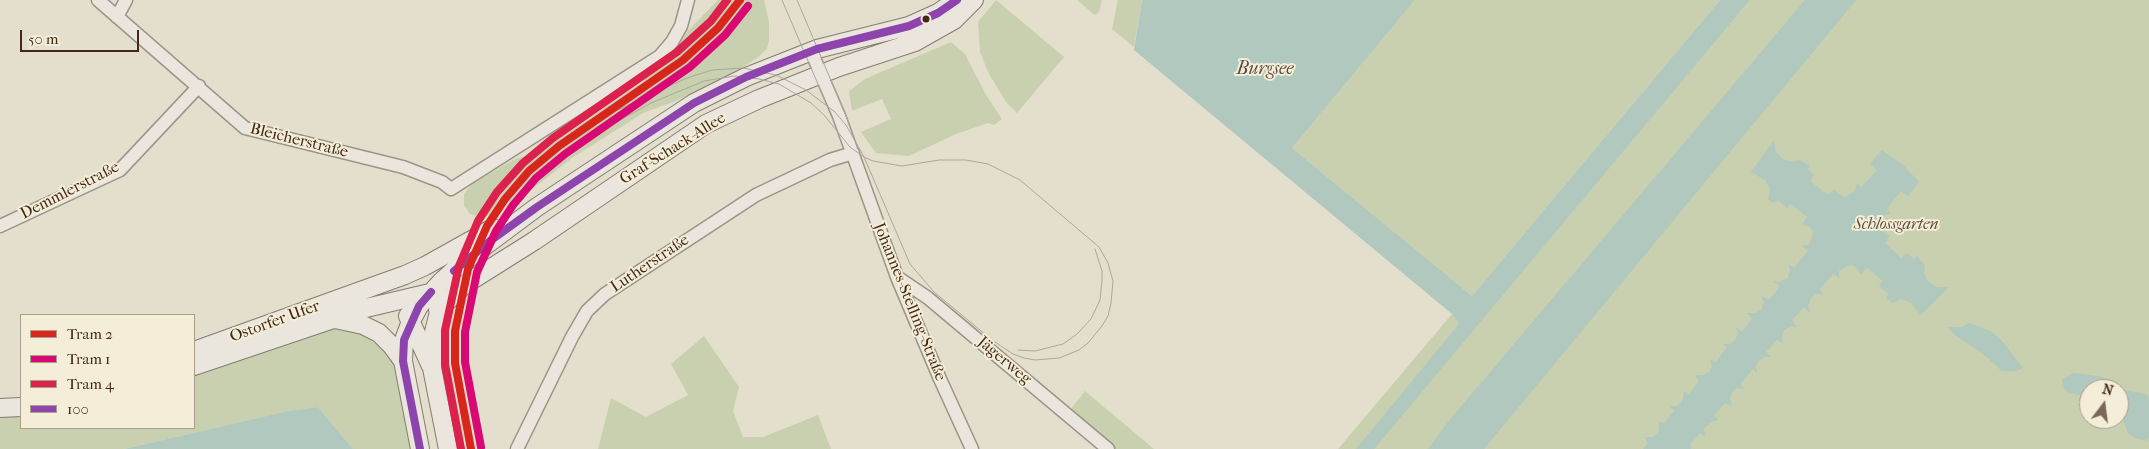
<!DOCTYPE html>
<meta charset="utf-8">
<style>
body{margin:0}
#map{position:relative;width:2149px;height:449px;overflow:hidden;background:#e4decc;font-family:"IM FELL French Canon",serif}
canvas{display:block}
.legend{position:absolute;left:20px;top:314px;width:175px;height:115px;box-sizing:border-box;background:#f4edd7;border:1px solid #ad9e8b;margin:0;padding:6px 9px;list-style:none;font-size:15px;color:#43281a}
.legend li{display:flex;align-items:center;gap:10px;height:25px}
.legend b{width:25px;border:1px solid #ad9e8b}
.north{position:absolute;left:2079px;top:379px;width:50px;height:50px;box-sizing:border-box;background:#f4edd7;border:1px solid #ad9e8b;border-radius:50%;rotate:15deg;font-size:14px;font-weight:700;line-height:20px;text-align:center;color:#43281a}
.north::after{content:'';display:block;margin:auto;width:18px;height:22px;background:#7b6858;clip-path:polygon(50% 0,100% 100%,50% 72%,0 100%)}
.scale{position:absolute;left:20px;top:30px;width:119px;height:22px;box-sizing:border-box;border:2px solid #43281a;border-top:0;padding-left:6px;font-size:15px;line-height:18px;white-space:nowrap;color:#43281a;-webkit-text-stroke:4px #f4edd7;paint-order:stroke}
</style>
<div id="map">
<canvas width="2149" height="449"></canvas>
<ul class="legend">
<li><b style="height:6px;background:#d9261c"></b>Tram 2</li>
<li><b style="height:6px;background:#da0873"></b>Tram 1</li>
<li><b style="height:6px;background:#db214c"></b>Tram 4</li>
<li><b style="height:6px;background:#8e44ad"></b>100</li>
</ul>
<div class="north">N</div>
<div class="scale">50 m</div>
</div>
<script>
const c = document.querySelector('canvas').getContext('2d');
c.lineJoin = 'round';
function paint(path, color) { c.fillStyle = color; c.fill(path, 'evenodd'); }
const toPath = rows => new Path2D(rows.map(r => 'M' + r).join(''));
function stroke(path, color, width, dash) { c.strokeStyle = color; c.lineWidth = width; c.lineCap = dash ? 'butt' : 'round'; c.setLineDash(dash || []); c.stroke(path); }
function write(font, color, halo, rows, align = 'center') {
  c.font = font + ' "IM FELL French Canon",serif'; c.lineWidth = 4; c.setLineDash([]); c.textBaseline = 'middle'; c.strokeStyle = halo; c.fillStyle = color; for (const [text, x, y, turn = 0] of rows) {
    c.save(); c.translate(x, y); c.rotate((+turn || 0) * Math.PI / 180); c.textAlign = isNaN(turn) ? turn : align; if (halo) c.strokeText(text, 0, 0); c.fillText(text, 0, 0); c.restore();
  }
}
paint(toPath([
 [718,0,764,0,769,22,769,40,767,49,757,58,727,77,678,100,643,113,572,158,531,190,522,187,510,202,501,197,490,215,482,217,470,214,464,205,464,194,472,184,515,159,540,152,644,81,652,70,674,53,686,33],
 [996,0,1064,57,1017,113,1006,102,988,72,980,52,978,22],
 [1077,0,1102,0,1099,12,1095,15],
 [1118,0,1142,0,1134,47,1112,29],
 [1415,0,1720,0,1472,296,1292,148],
 [1750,0,2149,0,2149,449,1338,449,1452,314,1459,324,1469,334],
 [2089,389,2119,389,2119,419,2089,419],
 [951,42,965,54,986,95,1002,119,994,125,988,123,956,134,909,156,876,153,861,132,891,119,882,99,852,111,849,91,865,79],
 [332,319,379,333,403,361,420,449,353,449,318,407,288,411,124,449,0,449,0,408,21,407,21,428,194,428,194,366],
 [704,336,739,387,733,411,743,437,763,437,818,415,831,449,598,449,611,398,646,417,688,395,671,364],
 [1085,391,1154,449,1108,449,1067,414]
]), '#c8d0af');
paint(toPath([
 [1142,0,1415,0,1292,148,1472,296,1720,0,1750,0,1374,449,1356,449,1459,324,1452,314,1134,50],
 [1805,0,1856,0,1484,449,1428,449,1448,422],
 [1774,140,1776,152,1783,159,1791,162,1800,160,1810,166,1807,169,1814,175,1810,181,1828,195,1834,189,1839,194,1845,197,1855,191,1857,184,1862,187,1877,170,1870,164,1882,150,1902,164,1919,182,1908,196,1901,191,1887,209,1891,213,1883,216,1880,227,1884,233,1890,236,1885,243,1901,258,1907,253,1914,259,1917,256,1925,265,1924,273,1928,281,1936,287,1949,287,1921,315,1911,303,1901,299,1892,303,1886,298,1889,294,1879,286,1883,281,1867,268,1861,274,1857,268,1852,265,1846,267,1839,271,1839,278,1833,274,1819,290,1824,294,1816,294,1811,298,1808,306,1810,313,1804,307,1792,320,1797,327,1791,326,1784,330,1782,336,1783,344,1777,340,1766,352,1771,357,1764,357,1759,361,1756,366,1757,373,1753,369,1740,384,1745,389,1737,388,1732,392,1730,398,1732,406,1725,403,1714,415,1718,420,1709,423,1704,429,1705,437,1700,433,1690,445,1691,449,1643,449,1648,443,1645,437,1653,437,1659,431,1658,422,1665,423,1674,411,1670,406,1678,406,1683,400,1684,391,1689,394,1699,381,1695,375,1704,375,1709,372,1712,367,1710,359,1716,362,1727,347,1723,344,1730,344,1735,340,1738,334,1736,327,1742,332,1752,319,1747,313,1755,313,1761,310,1764,302,1761,296,1769,300,1780,286,1773,281,1780,282,1788,278,1790,271,1789,264,1794,268,1808,251,1802,246,1809,245,1812,238,1813,231,1809,227,1802,224,1807,217,1791,204,1787,208,1778,200,1774,203,1768,199,1770,189,1765,180,1751,172],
 [1969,323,1991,331,2002,341,2023,368,2016,371,2002,371,1982,353,1955,335,1947,327,1962,327],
 [2073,373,2097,376,2115,381,2125,390,2146,394,2149,398,2149,437,2146,441,2134,438,2128,433,2123,420,2119,418,2119,389,2089,389,2089,398,2065,391,2062,380],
 [318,407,353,449,124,449,288,411]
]), '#b0c8bd');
const street = toPath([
 [98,0,245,128,403,167,442,182,451,189,660,56,672,42,681,26,688,0],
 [117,17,126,0],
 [811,51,839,116,897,277,940,379,972,449],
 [0,226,120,170,199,86],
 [897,277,928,298,1108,449],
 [517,449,572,337,587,311,605,294,756,195,830,160,853,153]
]);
const secondary = toPath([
 [442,300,434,332,432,368,448,449],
 [438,310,464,285,534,241,706,124,759,99,839,67,915,42,954,20,974,0],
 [408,316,431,366],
 [335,319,363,325,379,333,392,346,403,361],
 [194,351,405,275,425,266,493,228],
 [194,366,366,308,434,292],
 [0,408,21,407],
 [420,449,403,361,404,340,411,321,419,306,441,282,462,263,537,207,694,103,746,77,817,49,909,26,938,13,957,0]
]);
stroke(street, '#9b9489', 15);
stroke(secondary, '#847c71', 20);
stroke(street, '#eae6dd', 12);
stroke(secondary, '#eae6dd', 18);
stroke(toPath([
 [782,0,826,103],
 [797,0,849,123],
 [581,131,607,115,647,96,687,78,712,70,743,68,776,75,806,90,835,112,846,125,864,157,910,264,934,292,992,340,1013,354,1024,358,1035,360,1059,358,1079,350,1088,343,1102,326,1108,316,1111,303,1113,281,1108,263,1099,247,1020,180,988,164,966,160,939,160,902,166,873,161,864,157,850,147,824,115,811,103,779,84,759,79,735,76,704,81,651,103,591,136],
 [1018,350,1035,351,1063,344,1077,334,1091,319,1100,300,1102,280,1102,271,1095,249]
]), '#aca79e', 1);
stroke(toPath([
 [454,271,490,241,537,207,694,103,746,77,817,49,909,26,938,13,957,0],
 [420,449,403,361,404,340,419,306,431,292]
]), '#8e44ad', 8);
stroke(toPath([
 [471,449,455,363,455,331,468,269,487,226,505,199,529,171,559,146,683,60,718,28,740,0]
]), '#d9261c', 8);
stroke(toPath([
 [481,447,465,362,465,332,477,272,496,231,513,205,536,178,565,154,690,67,725,35,748,6]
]), '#da0873', 8);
stroke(toPath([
 [461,449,445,364,445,330,459,266,478,221,497,192,523,163,553,138,677,52,711,21,727,0]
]), '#db214c', 8);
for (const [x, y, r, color] of [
 [926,19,4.5,"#43281a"]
]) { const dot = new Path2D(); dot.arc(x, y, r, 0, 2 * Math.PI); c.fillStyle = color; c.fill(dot); stroke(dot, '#f4edd7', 2); }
write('16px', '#43281a', '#f4edd7', [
 ["Bleicherstraße",299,141,14],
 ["Graf-Schack-Allee",673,149,-32],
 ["Demmlerstraße",70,191,-27],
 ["Lutherstraße",650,264,-34],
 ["Johannes-Stelling-Straße",909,302,68],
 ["Ostorfer Ufer",275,322,-20],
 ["Jägerweg",1004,361,40]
]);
write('italic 16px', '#5f4f3a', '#f4edd7', [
 ["Schlossgarten",1896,225]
]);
write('italic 18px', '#594e41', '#f4edd7', [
 ["Burgsee",1265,70]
]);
</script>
